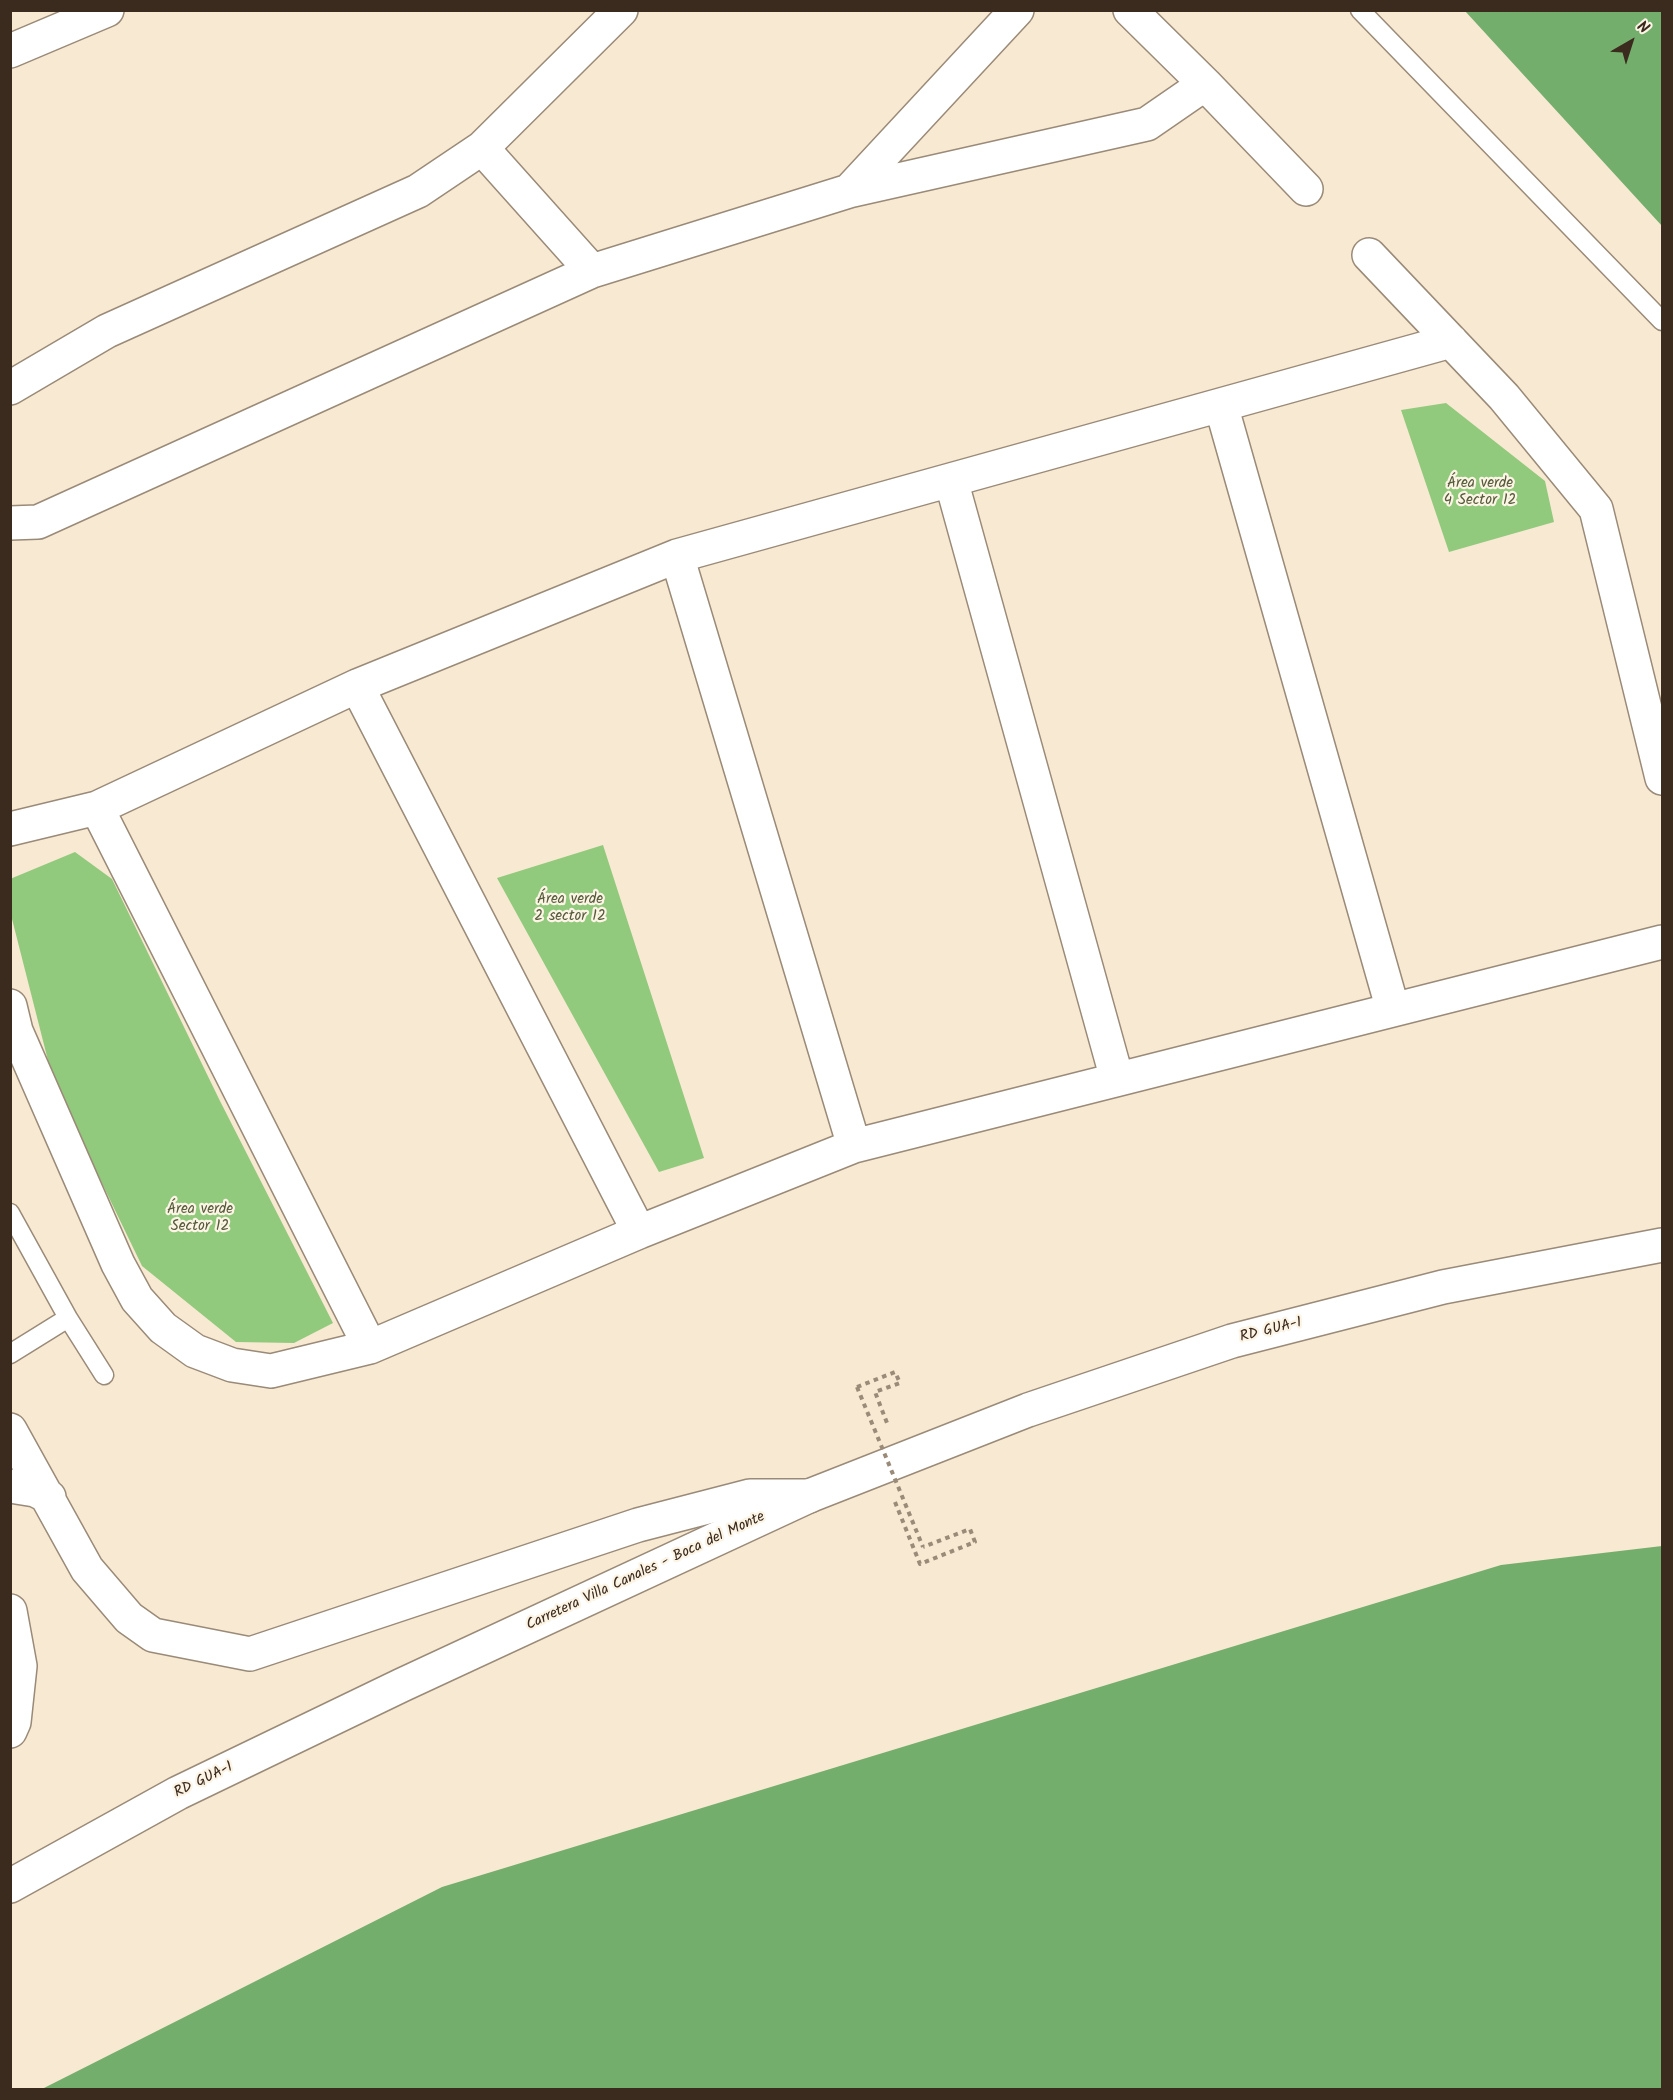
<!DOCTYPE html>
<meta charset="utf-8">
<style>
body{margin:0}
#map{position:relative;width:1673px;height:2100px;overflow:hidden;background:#f8e9d2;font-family:Kalam,sans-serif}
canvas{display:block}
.frame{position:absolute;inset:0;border:12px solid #3b2a1e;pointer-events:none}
.north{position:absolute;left:1601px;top:12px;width:60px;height:60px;-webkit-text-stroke:4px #fcf5e5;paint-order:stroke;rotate:39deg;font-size:16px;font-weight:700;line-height:24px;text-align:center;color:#3b2a1e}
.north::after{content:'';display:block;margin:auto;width:21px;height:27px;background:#3b2a1e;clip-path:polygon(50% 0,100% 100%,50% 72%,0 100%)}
</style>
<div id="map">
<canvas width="1673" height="2100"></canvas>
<div class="frame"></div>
<div class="north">N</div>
</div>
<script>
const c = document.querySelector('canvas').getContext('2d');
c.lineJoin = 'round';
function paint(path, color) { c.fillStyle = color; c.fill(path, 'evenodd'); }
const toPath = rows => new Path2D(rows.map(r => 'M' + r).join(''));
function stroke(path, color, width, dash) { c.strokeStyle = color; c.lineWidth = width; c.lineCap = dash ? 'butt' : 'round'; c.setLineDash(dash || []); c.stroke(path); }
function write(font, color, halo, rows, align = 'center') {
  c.font = font + ' Kalam,sans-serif'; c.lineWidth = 4.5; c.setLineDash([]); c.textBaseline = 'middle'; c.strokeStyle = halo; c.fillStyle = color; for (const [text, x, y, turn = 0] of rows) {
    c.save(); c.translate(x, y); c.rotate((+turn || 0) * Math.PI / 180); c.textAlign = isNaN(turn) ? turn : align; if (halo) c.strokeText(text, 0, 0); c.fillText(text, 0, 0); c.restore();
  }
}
paint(toPath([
 [1446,403,1545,481,1554,522,1449,552,1401,410],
 [603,845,704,1158,659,1172,497,878],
 [75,852,112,879,220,1101,333,1323,294,1343,236,1342,142,1266,54,1084,11,915,10,879]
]), '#91ca7d');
paint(toPath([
 [1465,11,1662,11,1662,226],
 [1662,1546,1662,2089,42,2089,442,1887,1501,1565]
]), '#74ae6c');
const service = toPath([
 [1360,10,1662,321],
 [10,1213,68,1318,104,1375],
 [10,1354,68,1318]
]);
const minor = toPath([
 [1130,10,1205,84,1306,189],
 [10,51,107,10],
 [482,148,592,271],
 [849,191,1017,10],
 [1369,255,1504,397,1596,509,1662,778],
 [10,388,107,331,418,191,482,148,621,10],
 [1221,405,1393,1010],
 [951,480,1117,1079],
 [10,523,38,522,592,271,849,191,1147,124,1205,84],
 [677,556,854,1146],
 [357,686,639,1232],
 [97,808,370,1347],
 [10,829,97,808,357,686,677,556,1451,341],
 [10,1006,16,1031,118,1264,137,1299,163,1328,195,1351,232,1365,271,1371,370,1347,639,1232,854,1146,1662,942]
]);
const primary = toPath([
 [10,1886,178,1793,402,1685,809,1496,1028,1410,1232,1341,1443,1287,1662,1245]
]);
const trunk = toPath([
 [10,1430,87,1569,129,1618,153,1635,250,1654,638,1525,750,1496,809,1496],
 [10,1486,35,1490,49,1497],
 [10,1611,20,1666,14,1722,10,1731]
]);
stroke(service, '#9a8a78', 21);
stroke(minor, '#9a8a78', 36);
stroke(primary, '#9a8a78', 36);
stroke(trunk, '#9a8a78', 36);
stroke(toPath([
 [857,1387,895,1372,900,1383,875,1392,887,1423],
 [895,1502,920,1564,975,1542,970,1529,923,1547]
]), '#9a8a78', 4, [4.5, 4.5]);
stroke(service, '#fff', 18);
stroke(minor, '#fff', 33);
stroke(primary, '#fff', 33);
stroke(trunk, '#fff', 33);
stroke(toPath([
 [857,1387,923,1547]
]), '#9a8a78', 4, [4.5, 4.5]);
write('15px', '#555a3a', '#fcf5e5', [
 ["Área verde",1480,484],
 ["4 Sector 12",1480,501],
 ["Área verde",570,900],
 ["2 sector 12",570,917],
 ["Área verde",200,1210],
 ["Sector 12",200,1227]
]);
write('15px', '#3b2a1e', '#fcf5e5', [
 ["RD GUA-1",1271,1331,-14],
 ["Carretera Villa Canales - Boca del Monte",646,1572,-25],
 ["RD GUA-1",204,1781,-26]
]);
</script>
